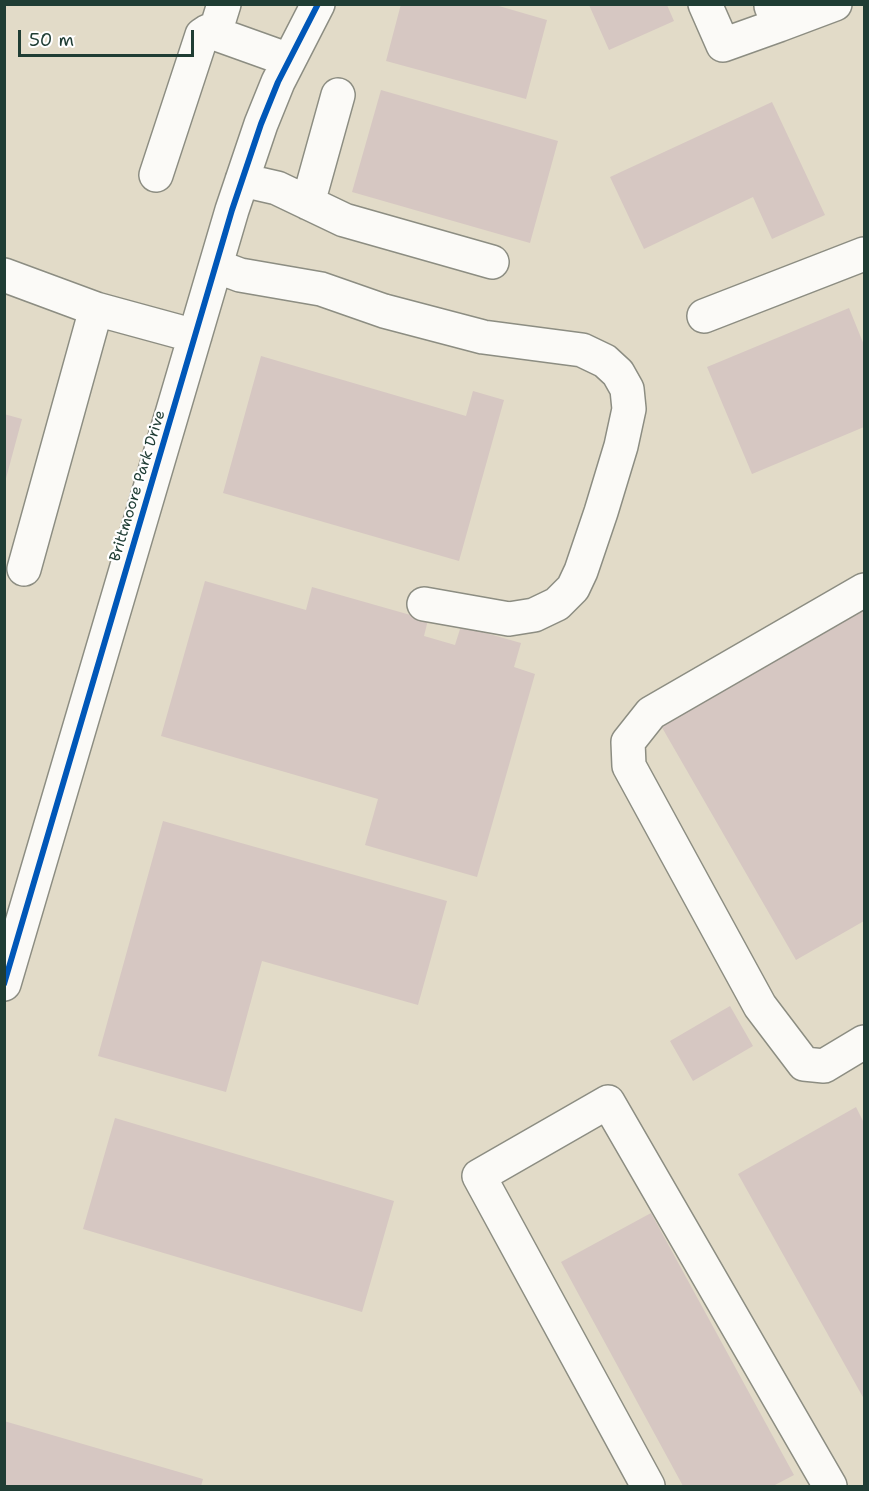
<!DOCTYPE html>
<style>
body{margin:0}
#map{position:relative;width:869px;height:1491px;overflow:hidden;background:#e2dbc8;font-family:"Shantell Sans",sans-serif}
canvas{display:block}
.frame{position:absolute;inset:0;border:6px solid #1f3d34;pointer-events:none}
.scale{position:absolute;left:18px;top:30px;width:176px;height:27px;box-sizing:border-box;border:3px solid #1f3d34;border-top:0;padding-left:8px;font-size:18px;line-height:21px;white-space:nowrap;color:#1f3d34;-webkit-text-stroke:4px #fff;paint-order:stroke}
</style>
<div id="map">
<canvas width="869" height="1491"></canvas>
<div class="frame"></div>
<div class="scale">50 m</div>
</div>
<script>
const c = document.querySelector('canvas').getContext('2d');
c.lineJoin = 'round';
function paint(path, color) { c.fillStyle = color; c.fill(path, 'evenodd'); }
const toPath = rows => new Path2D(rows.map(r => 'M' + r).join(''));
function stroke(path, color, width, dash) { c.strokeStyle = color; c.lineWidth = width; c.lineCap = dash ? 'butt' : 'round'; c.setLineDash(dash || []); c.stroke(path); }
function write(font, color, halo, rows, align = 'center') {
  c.font = font + ' "Shantell Sans",sans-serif'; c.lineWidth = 4.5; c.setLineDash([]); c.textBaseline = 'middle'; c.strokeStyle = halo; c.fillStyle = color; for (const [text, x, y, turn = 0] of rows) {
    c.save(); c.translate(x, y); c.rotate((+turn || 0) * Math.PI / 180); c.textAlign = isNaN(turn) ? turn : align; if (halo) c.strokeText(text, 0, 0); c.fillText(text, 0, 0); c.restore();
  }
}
paint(toPath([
 [401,4,492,4,547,20,526,99,386,61],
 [589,5,667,5,674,21,609,50],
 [381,90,558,141,530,243,352,192],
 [772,102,825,215,772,239,753,197,644,249,610,177],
 [849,308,864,345,864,427,752,474,707,367],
 [261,356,466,416,473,391,504,400,459,561,223,493],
 [4,414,22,419,5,482,4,482],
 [205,581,306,610,312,587,428,620,424,636,455,645,461,626,521,643,514,667,535,674,477,877,365,845,378,799,161,736],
 [864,607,864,921,796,960,660,724],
 [163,821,447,901,418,1005,262,961,226,1092,98,1056],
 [730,1006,753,1046,693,1081,670,1041],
 [856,1107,864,1123,864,1399,738,1174],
 [115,1118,394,1201,362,1312,83,1229],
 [651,1213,794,1475,773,1486,683,1486,561,1262],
 [4,1421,203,1479,201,1486,4,1486]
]), '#d6c7c2');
const minor = toPath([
 [705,4,723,45,779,25],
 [771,6,779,25,835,4],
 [215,33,224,4],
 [156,175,202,35,208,31,289,60],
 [242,180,277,188,344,220,492,262],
 [308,203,338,95],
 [216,266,240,275,321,289,384,311,483,337,582,350,605,361,618,373,627,389,629,409,621,446,601,512,581,571,573,588,557,604,534,615,509,619,424,604],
 [4,275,96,309],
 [704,316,864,254],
 [24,569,96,309,195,336],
 [864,590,651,713,628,742,629,766,760,1006,804,1064,824,1066,864,1042],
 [4,984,232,210,261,124,278,82,318,4],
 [648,1486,479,1176,608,1102,830,1486]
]);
stroke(minor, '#8c8d82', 36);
stroke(minor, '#fbfaf7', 33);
stroke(toPath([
 [4,984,232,210,261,124,278,82,318,4]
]), '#0057b8', 6);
write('15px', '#1f3d34', '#fff', [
 ["Brittmoore Park Drive",138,486,-73]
]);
</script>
